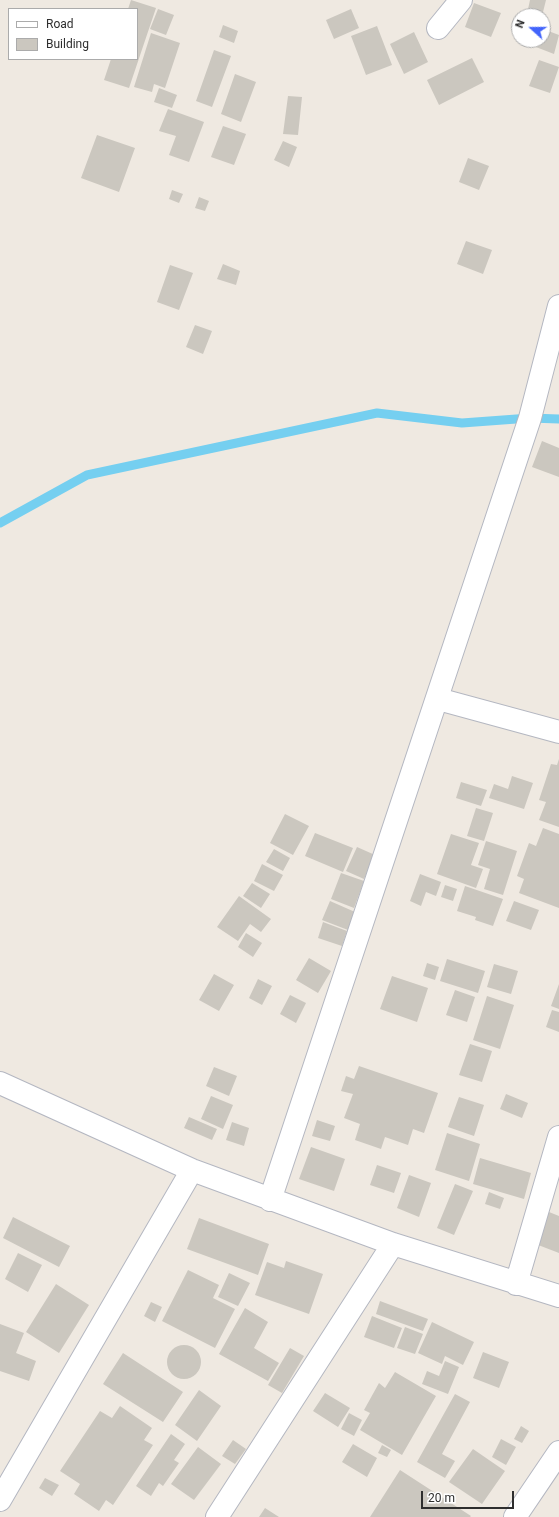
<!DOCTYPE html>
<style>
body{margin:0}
#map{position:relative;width:559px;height:1517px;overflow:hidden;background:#efe9e1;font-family:Roboto,sans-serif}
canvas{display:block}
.legend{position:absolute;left:8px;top:8px;width:130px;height:52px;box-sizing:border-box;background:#fff;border:1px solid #ababab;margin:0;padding:5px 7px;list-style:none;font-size:12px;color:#2e2e2e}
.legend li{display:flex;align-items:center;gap:8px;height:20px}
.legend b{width:20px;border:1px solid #ababab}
.north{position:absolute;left:511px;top:8px;width:40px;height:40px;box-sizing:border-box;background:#fff;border:1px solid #ababab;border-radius:50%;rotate:291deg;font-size:11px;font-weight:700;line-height:16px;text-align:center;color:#2e2e2e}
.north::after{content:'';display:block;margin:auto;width:14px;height:18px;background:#4264fb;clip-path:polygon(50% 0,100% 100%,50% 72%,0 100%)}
.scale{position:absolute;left:421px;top:1491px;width:93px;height:18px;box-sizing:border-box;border:2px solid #2e2e2e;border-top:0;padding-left:5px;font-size:12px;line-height:14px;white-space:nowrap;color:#2e2e2e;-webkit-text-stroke:3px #fff;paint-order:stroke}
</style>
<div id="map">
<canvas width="559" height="1517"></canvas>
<ul class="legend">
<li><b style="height:5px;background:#fff"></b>Road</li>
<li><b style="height:11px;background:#cbc7bf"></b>Building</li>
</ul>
<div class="north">N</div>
<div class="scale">20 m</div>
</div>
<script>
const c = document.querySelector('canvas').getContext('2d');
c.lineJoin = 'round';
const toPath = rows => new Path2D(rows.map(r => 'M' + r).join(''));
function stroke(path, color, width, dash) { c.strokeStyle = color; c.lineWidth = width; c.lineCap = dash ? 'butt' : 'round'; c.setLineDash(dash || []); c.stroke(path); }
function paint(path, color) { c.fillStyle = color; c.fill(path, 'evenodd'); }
stroke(toPath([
 [0,523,87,475,377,413,462,423,530,418,559,419]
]), '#75cff0', 9);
paint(toPath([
 [131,0,156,8,129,88,104,80,111,59,137,59,137,9,128,9],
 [530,0,546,0,542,16,527,14],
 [474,3,501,13,491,37,465,27],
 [158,9,174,15,166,35,150,29],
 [351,9,359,28,334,39,326,20],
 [223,25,238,31,234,43,219,37],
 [377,26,392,65,366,75,351,36],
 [543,29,559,35,554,54,523,42,523,40,543,40],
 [414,32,428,62,404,74,390,44],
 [151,33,180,43,165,88,154,84,152,92,134,87],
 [214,50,231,56,212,107,196,101],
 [472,58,484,82,439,105,427,80],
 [539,60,559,67,550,93,529,86],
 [235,74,256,82,241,122,221,114],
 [159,88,177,95,172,108,154,102],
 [288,96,302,97,298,135,283,134],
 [168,109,204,122,189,162,169,155,176,136,159,131],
 [223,126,246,134,234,165,211,157],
 [97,135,135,148,119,192,81,178],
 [283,141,297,147,289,167,274,160],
 [468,158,489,166,479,190,459,182],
 [172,190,183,194,179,203,169,199],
 [199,197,209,201,205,211,195,208],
 [466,241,492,250,483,274,457,264],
 [223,264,240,271,236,285,217,279],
 [170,265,193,273,179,310,157,302],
 [195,325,212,331,203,354,186,347],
 [542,441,559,448,559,477,532,467],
 [559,759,559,827,539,820,546,802,539,800,551,764,557,765],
 [512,776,533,783,524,809,489,798,494,784,508,789],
 [461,782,487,790,481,806,456,798],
 [476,808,493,813,484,841,467,836],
 [285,814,309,826,293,855,270,843],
 [543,828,559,834,559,908,519,893,524,879,517,876,529,843,536,846],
 [315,833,353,848,343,872,305,856],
 [451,834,479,843,471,865,483,869,476,888,437,874],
 [486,841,517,851,503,895,484,889,490,869,478,865],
 [357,847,375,855,364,879,346,871],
 [274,849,290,858,283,871,266,862],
 [262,864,283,875,274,891,254,881],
 [341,873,364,881,354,908,331,899],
 [420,874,441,882,436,896,426,892,421,906,410,901],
 [252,883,270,894,261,908,243,896],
 [445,885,457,889,453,901,441,897],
 [465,886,503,899,493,926,475,920,476,917,457,911],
 [239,896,271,919,261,932,250,924,238,941,217,927],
 [330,901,355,912,348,930,322,920],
 [514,901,539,910,531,930,506,921],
 [323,922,347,931,342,946,318,938],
 [246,933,262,943,253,957,238,947],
 [309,958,331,971,318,993,296,980],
 [447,959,485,971,478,993,440,981],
 [427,963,439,967,435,980,423,976],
 [494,964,518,971,511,994,487,987],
 [214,974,234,985,219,1011,199,1000],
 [392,976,428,988,417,1022,380,1009],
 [258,979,272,986,262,1005,249,998],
 [559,984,559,1009,551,1006],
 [455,990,475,997,467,1022,446,1015],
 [290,995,306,1003,296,1023,280,1014],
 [487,996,514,1005,500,1049,473,1040],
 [552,1010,559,1012,559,1032,546,1027],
 [470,1044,492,1051,482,1082,459,1075],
 [359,1066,438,1093,424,1133,413,1129,408,1145,385,1137,381,1149,355,1140,360,1124,344,1118,353,1094,341,1091,346,1076,354,1079],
 [214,1067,237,1076,229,1096,206,1086],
 [506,1094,528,1103,522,1118,500,1109],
 [211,1096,233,1105,223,1129,201,1119],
 [459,1097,484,1105,474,1136,448,1127],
 [189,1117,217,1129,212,1140,184,1128],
 [317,1120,335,1126,330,1141,312,1136],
 [232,1122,249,1128,244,1146,226,1140],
 [447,1133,480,1144,469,1181,435,1170],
 [311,1147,345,1159,334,1191,299,1179],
 [480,1158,531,1173,524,1199,473,1184],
 [377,1165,401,1173,394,1193,370,1185],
 [409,1175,431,1183,419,1217,397,1208],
 [455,1184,473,1191,454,1235,437,1228],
 [489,1192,504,1198,500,1209,485,1204],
 [544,1210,559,1216,559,1253,533,1243],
 [13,1217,70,1246,59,1267,3,1238],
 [199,1218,269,1244,258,1275,187,1249],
 [18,1253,42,1265,28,1292,5,1279],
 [286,1261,323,1274,309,1314,255,1295,267,1262,284,1268],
 [188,1270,219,1285,213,1298,235,1309,215,1348,162,1321],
 [229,1273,250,1283,238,1306,218,1297],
 [56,1284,89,1305,59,1353,26,1332],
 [380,1301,428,1319,423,1331,376,1314],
 [151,1302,162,1307,155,1322,144,1316],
 [245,1308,268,1322,254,1348,279,1363,268,1381,219,1354],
 [372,1316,402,1328,394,1348,364,1337],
 [432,1322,474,1342,463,1365,445,1356,442,1364,418,1353],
 [0,1324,24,1333,16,1353,36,1361,29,1381,0,1371],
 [405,1327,423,1334,415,1354,397,1348],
 '167 1362a17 17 0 1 1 34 0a17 17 0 1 1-34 0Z',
 [290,1348,304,1356,282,1393,268,1385],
 [483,1352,509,1362,499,1388,473,1378],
 [123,1353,183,1392,163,1422,103,1384],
 [445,1361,459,1367,448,1394,422,1384,427,1371,439,1376],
 [395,1372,436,1396,402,1455,360,1430,370,1413,364,1410,379,1383,385,1388],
 [199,1390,221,1406,197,1441,175,1425],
 [325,1393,350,1408,338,1427,313,1411],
 [455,1394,470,1402,442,1454,455,1461,445,1478,417,1462],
 [120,1406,152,1428,144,1440,153,1445,113,1505,106,1500,99,1511,74,1494,80,1484,60,1471,100,1411,112,1418],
 [349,1413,362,1420,354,1436,341,1429],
 [521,1426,529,1431,522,1443,514,1439],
 [171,1434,185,1444,174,1460,179,1463,163,1486,159,1483,151,1496,136,1486],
 [501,1439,516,1447,506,1465,492,1457],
 [233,1440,246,1449,235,1464,222,1456],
 [353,1444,377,1458,367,1477,342,1462],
 [382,1445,391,1450,387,1457,378,1453],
 [198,1447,221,1464,194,1500,171,1484],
 [473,1449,505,1471,482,1504,449,1482],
 [400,1470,471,1516,470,1517,370,1517],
 [45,1478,59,1485,52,1496,39,1488],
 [265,1508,279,1517,259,1517]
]), '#cbc7bf');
const minor = toPath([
 [438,28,461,0],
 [438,699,559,732],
 [0,1083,192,1170,393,1244,559,1296],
 [270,1200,530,418,559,306],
 [516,1284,559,1137],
 [0,1500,192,1170],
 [217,1517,393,1244],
 [515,1517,559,1452]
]);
stroke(minor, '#b4b7c1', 24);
stroke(minor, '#fff', 22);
</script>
